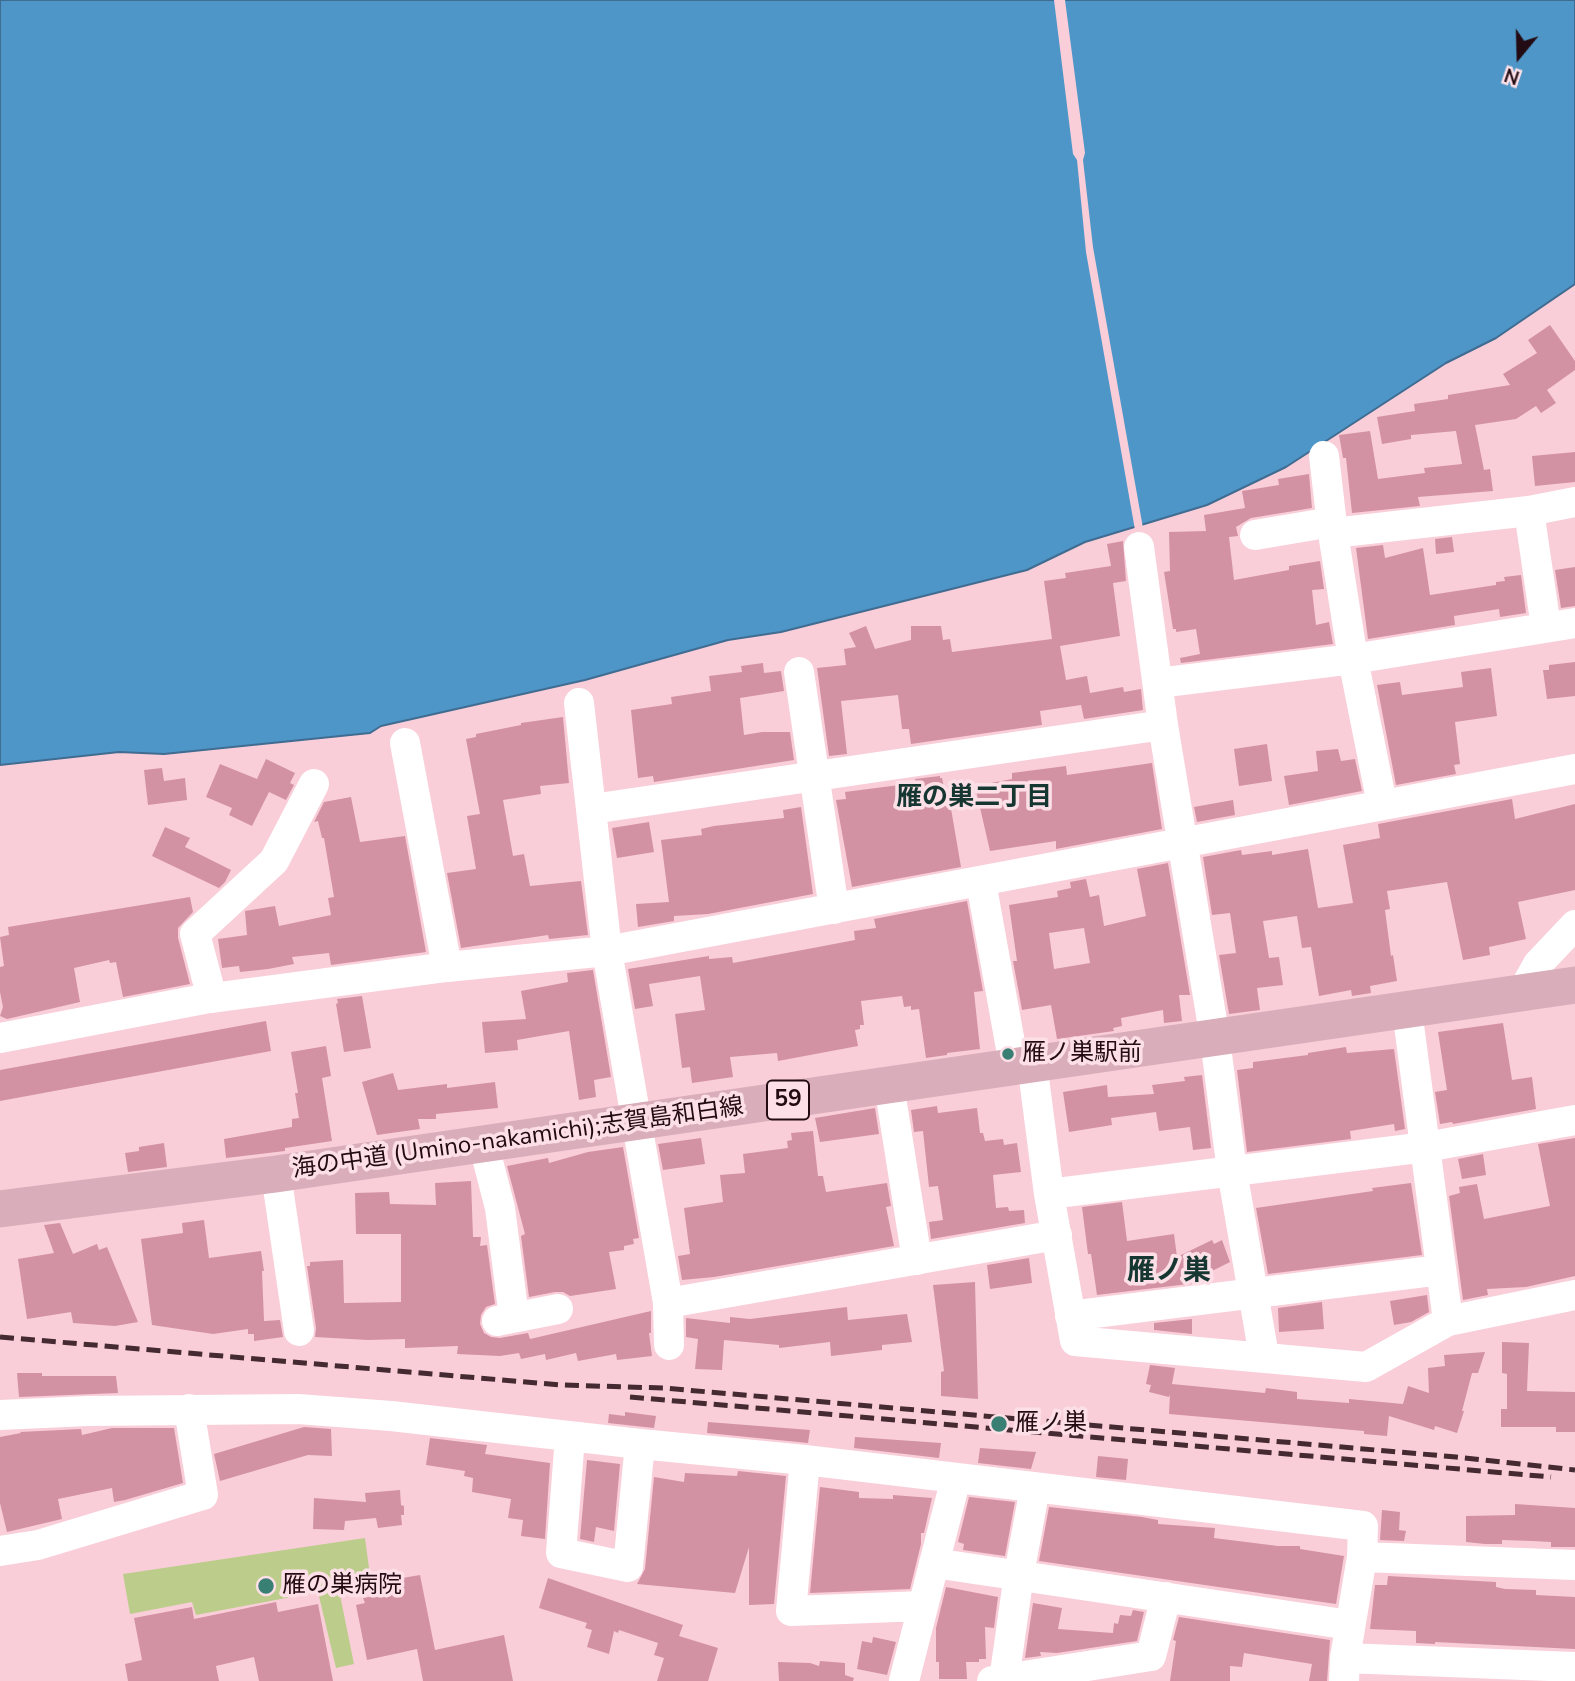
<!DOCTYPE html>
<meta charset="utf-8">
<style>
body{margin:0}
#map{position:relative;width:1575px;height:1681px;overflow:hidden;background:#f9ced9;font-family:"Nunito Sans",sans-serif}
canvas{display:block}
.north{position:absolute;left:1484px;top:21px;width:70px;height:70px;-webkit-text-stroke:5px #fde0e7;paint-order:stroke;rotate:199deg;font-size:19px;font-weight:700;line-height:28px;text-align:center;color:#230b13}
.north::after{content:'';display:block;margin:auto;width:24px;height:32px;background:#230b13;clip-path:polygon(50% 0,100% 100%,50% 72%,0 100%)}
</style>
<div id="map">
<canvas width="1575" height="1681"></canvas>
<div class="north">N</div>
</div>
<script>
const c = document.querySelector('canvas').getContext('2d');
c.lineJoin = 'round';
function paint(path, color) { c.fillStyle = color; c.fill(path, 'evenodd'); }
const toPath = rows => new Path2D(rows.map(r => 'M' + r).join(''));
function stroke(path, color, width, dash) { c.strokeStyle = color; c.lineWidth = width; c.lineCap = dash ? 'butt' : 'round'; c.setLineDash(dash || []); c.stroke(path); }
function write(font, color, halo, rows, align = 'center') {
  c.font = font + ' "Nunito Sans","Noto Sans JP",sans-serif'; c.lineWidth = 7; c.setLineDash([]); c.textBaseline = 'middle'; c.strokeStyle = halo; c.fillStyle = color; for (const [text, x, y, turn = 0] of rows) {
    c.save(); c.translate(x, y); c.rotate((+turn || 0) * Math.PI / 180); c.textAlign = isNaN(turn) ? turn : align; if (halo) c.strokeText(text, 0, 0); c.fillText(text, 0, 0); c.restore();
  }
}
paint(toPath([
 [365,1538,371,1583,339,1590,354,1664,336,1668,318,1592,196,1615,192,1602,130,1614,123,1574]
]), '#bccd8b');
const water = toPath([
 [0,0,1575,0,1575,284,1496,338,1446,363,1286,467,1207,505,1085,542,1027,570,781,632,728,640,585,680,381,726,370,733,164,754,119,752,0,765,0,0]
]);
paint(water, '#4d96c7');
stroke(water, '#406c91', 2);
paint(toPath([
 [1054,0,1065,0,1085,153,1083,160,1093,247,1143,528,1135,530,1086,252,1077,160,1073,154]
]), '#f9ced9');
paint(toPath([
 [1550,325,1575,361,1575,370,1547,390,1556,403,1541,413,1536,406,1516,419,1475,425,1484,470,1490,469,1493,491,1418,497,1420,506,1352,513,1346,458,1343,458,1339,435,1370,431,1378,479,1425,473,1424,468,1462,464,1456,431,1411,435,1411,439,1382,444,1377,417,1415,411,1414,404,1448,399,1448,395,1510,385,1503,374,1537,353,1528,340],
 [1575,452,1575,482,1535,486,1532,456],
 [1309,474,1312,508,1251,518,1236,527,1238,536,1229,537,1234,580,1289,570,1289,566,1320,561,1324,589,1312,590,1316,625,1329,622,1333,644,1181,663,1180,658,1200,654,1196,629,1176,632,1176,629,1173,629,1164,572,1170,571,1169,532,1206,531,1204,515,1245,508,1242,491,1279,485,1278,479],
 [1452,537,1454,552,1436,554,1435,539],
 [1123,541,1126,581,1113,583,1120,636,1060,646,1066,680,1087,676,1090,693,1123,687,1124,692,1141,689,1143,710,1084,719,1081,705,1040,711,1042,725,911,744,909,729,902,729,898,695,841,701,847,754,829,756,817,668,846,665,844,649,856,647,849,633,866,626,875,649,911,640,911,626,941,626,943,640,950,639,952,652,1052,639,1044,581,1066,578,1065,573,1111,566,1107,544],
 [1383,545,1385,558,1423,548,1430,595,1496,585,1496,582,1505,581,1504,577,1521,575,1526,613,1500,617,1499,609,1454,616,1455,625,1368,639,1356,548],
 [1575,567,1575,606,1561,608,1555,570],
 [1575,662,1575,696,1547,699,1543,670,1549,670,1549,665],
 [763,663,764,673,781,671,784,691,740,698,744,735,762,732,790,732,794,760,654,782,653,776,638,778,631,710,672,704,671,697,711,691,709,676,742,672,741,666],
 [1491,668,1497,716,1455,722,1460,764,1454,765,1456,774,1396,785,1377,685,1400,682,1402,695,1463,687,1461,672],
 [563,717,569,783,540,786,541,794,503,800,513,856,524,854,530,886,581,881,588,935,549,939,548,935,461,948,447,873,476,869,467,816,480,814,466,739,476,737,476,734,521,725,521,723],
 [1267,744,1272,781,1239,786,1234,749],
 [1338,749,1341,761,1355,759,1362,791,1289,805,1284,776,1318,771,1316,751],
 [266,759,295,773,290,783,294,785,286,800,269,792,252,826,229,815,232,808,206,797,220,764,257,779],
 [1152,763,1162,829,1056,849,1056,841,990,851,975,786,1012,779,1012,773,1066,766,1067,775],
 [162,768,164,781,185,778,187,800,148,805,144,770],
 [940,776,940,778,942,778,945,792,948,791,961,867,852,887,836,800,846,799,845,792,915,783,915,779],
 [351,797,360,842,405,836,426,952,331,965,329,953,292,957,294,964,268,969,240,972,239,966,222,968,218,939,247,935,245,911,275,906,279,926,331,915,328,898,334,897,324,838,322,838,318,821,314,822,324,802],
 [1512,799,1515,819,1575,804,1575,890,1518,902,1526,939,1489,947,1490,955,1463,960,1447,882,1387,891,1390,909,1385,910,1391,956,1393,955,1397,981,1370,986,1371,993,1352,996,1351,990,1319,996,1311,947,1302,948,1297,916,1263,921,1269,958,1279,957,1283,985,1257,988,1260,1010,1229,1014,1219,955,1236,953,1230,913,1212,915,1203,857,1241,850,1242,855,1272,851,1272,855,1308,849,1318,908,1353,903,1343,845,1380,838,1378,824],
 [1233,800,1235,815,1197,822,1194,807],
 [801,807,813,894,708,914,674,916,674,921,638,927,636,904,669,902,661,840,702,835,701,829,714,826,784,818,783,810],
 [649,822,654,852,617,858,612,828],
 [165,827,190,838,185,847,231,870,225,882,219,888,152,856],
 [1168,863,1190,995,1179,995,1182,1021,1164,1023,1163,1010,1121,1018,1122,1026,1113,1028,1114,1031,1057,1039,1051,1005,1022,1010,1013,961,1017,961,1009,905,1058,897,1057,891,1071,888,1070,882,1086,879,1090,897,1099,895,1104,926,1146,916,1137,869],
 [1084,928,1090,963,1054,969,1049,933],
 [190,897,193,912,178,928,178,938,190,984,123,997,116,962,110,963,109,960,74,968,80,1002,7,1019,0,1016,3,1007,0,992,0,967,4,966,0,937,9,935,8,927],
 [967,901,983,991,974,992,980,1049,947,1053,947,1055,926,1058,919,1009,911,1010,911,1006,904,1007,902,996,861,1001,864,1025,860,1025,860,1029,855,1030,858,1046,778,1061,777,1053,730,1057,733,1077,692,1083,690,1067,682,1068,675,1014,705,1010,700,976,649,984,653,1006,635,1009,628,969,709,956,709,959,732,957,733,963,813,948,855,940,854,931,876,928,874,919],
 [593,970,611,1077,594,1080,596,1097,579,1100,569,1031,517,1040,518,1050,485,1053,482,1022,526,1019,521,991,568,982,567,973],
 [362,996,371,1048,344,1052,336,1004,338,1003,337,999],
 [266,1021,271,1051,0,1101,0,1070],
 [1503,1023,1512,1080,1532,1077,1536,1109,1453,1124,1452,1122,1440,1124,1435,1092,1447,1090,1438,1032],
 [326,1046,331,1076,322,1078,332,1141,285,1148,285,1151,226,1158,224,1139,292,1127,292,1119,299,1118,295,1093,298,1093,291,1052],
 [1346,1047,1347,1053,1394,1049,1405,1129,1395,1131,1394,1124,1350,1131,1351,1139,1247,1152,1237,1070,1253,1068,1253,1062,1308,1055,1308,1053],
 [393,1073,398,1090,447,1084,447,1088,495,1082,498,1108,436,1114,436,1119,418,1119,420,1129,377,1135,362,1082],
 [1202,1075,1211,1148,1193,1150,1190,1127,1159,1131,1156,1112,1111,1118,1112,1125,1069,1132,1063,1092,1107,1085,1108,1097,1154,1094,1152,1085,1185,1081,1184,1077],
 [937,1106,938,1113,977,1108,980,1133,983,1133,985,1141,1003,1139,1004,1145,1017,1143,1021,1172,993,1175,996,1208,1008,1207,1009,1211,1024,1210,1025,1223,931,1239,929,1222,943,1220,938,1186,929,1187,923,1131,914,1132,911,1110],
 [875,1108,879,1134,820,1142,815,1118],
 [813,1131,818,1176,823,1176,826,1192,887,1183,891,1206,886,1207,894,1246,714,1277,682,1280,678,1256,690,1254,684,1208,723,1202,720,1175,745,1173,743,1154,788,1148,787,1141,792,1140,791,1133],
 [701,1138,705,1164,663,1170,658,1144],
 [1575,1138,1575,1276,1526,1287,1487,1289,1488,1295,1463,1300,1449,1196,1460,1193,1459,1187,1477,1184,1484,1219,1550,1206,1538,1144],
 [164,1143,167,1167,128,1172,125,1153,139,1151,139,1147],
 [623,1147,639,1238,633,1239,634,1244,624,1246,624,1250,609,1252,616,1289,570,1296,563,1292,555,1292,529,1297,521,1236,525,1234,507,1166,548,1158,549,1163,588,1152],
 [1483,1154,1486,1175,1462,1179,1458,1159],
 [471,1181,473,1237,481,1237,480,1246,487,1245,495,1304,486,1307,481,1315,480,1324,484,1333,491,1337,500,1338,528,1333,530,1339,651,1311,651,1333,649,1333,652,1356,617,1360,616,1354,578,1361,576,1353,546,1360,545,1354,521,1359,519,1353,500,1356,457,1354,458,1346,405,1348,405,1339,368,1340,315,1337,316,1328,307,1266,310,1266,310,1262,343,1260,344,1303,401,1302,401,1234,356,1234,355,1193,389,1192,390,1204,436,1205,435,1183],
 [1411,1183,1422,1255,1268,1274,1256,1208,1373,1191,1372,1188],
 [1122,1202,1127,1241,1174,1234,1177,1257,1212,1240,1214,1244,1222,1240,1230,1262,1208,1273,1205,1282,1097,1295,1091,1254,1088,1254,1082,1207],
 [204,1220,209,1258,261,1251,264,1271,262,1271,264,1321,280,1320,283,1337,254,1341,254,1334,248,1334,248,1329,213,1334,152,1325,141,1239,183,1233,182,1223],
 [60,1223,73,1254,97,1244,99,1250,107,1247,138,1322,115,1326,73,1323,71,1312,27,1319,18,1259,54,1253,44,1225],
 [1029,1258,1032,1283,990,1289,987,1265],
 [975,1282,978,1399,941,1396,941,1372,944,1371,933,1285],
 [1427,1295,1429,1312,1411,1322,1394,1325,1390,1301],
 [1322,1302,1324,1329,1279,1332,1278,1308],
 [847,1307,848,1320,907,1314,912,1342,882,1345,882,1350,831,1356,830,1342,779,1348,779,1345,724,1340,722,1370,695,1369,698,1339,686,1337,686,1318,730,1323,730,1317,750,1319],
 [1192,1319,1192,1334,1154,1330,1154,1323],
 [1502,1342,1529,1343,1527,1391,1575,1392,1575,1432,1556,1432,1556,1427,1501,1427,1501,1409,1507,1409,1507,1374,1502,1373],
 [1485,1352,1478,1373,1472,1373,1462,1411,1464,1411,1457,1433,1435,1426,1434,1430,1389,1416,1387,1436,1364,1434,1364,1431,1169,1414,1170,1394,1169,1397,1149,1392,1151,1385,1146,1384,1150,1365,1175,1368,1172,1384,1265,1393,1266,1388,1297,1392,1297,1399,1349,1403,1349,1399,1403,1404,1408,1386,1429,1393,1428,1368,1445,1366,1444,1355],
 [17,1373,42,1373,42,1376,116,1376,118,1393,19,1397],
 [625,1412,656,1416,654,1428,608,1423,609,1414,625,1416],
 [708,1422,810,1430,808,1443,707,1433],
 [304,1427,331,1429,332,1456,308,1455,220,1481,214,1454],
 [112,1428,174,1428,183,1483,125,1500,114,1502,112,1488,58,1499,62,1519,7,1532,0,1503,0,1437,21,1433,20,1432,81,1429,82,1435],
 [855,1437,941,1443,939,1458,854,1448],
 [430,1438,487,1445,485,1454,550,1463,545,1539,521,1536,523,1520,508,1518,511,1499,472,1492,473,1478,464,1476,465,1471,426,1465],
 [980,1448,1036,1452,1031,1469,978,1463],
 [1098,1456,1128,1459,1126,1480,1096,1477],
 [587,1460,620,1464,614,1531,596,1527,594,1542,580,1539],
 [738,1471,786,1476,774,1604,749,1605,749,1547,735,1593,637,1584,645,1569,654,1477,684,1482,685,1473,737,1476],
 [820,1487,859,1492,859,1498,893,1499,893,1495,932,1498,924,1533,921,1533,921,1544,910,1589,810,1593],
 [400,1490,401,1505,404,1506,404,1515,401,1515,402,1525,378,1528,376,1518,345,1521,344,1530,313,1529,314,1498,366,1502,365,1493],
 [969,1497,1015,1502,1005,1556,963,1550,964,1544,958,1542],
 [1515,1504,1575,1508,1575,1547,1551,1547,1551,1542,1533,1541,1502,1540,1502,1544,1485,1544,1466,1542,1466,1516,1515,1515],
 [1049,1507,1142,1517,1158,1520,1158,1524,1215,1528,1214,1538,1278,1546,1300,1546,1300,1549,1344,1556,1336,1604,1039,1561],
 [1382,1510,1400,1512,1399,1530,1406,1531,1404,1541,1380,1540],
 [420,1575,435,1650,504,1635,513,1681,423,1681,417,1649,367,1660,356,1605,365,1603,363,1598,382,1595,379,1582],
 [1388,1576,1496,1582,1496,1587,1505,1589,1536,1590,1536,1595,1575,1597,1575,1649,1435,1642,1435,1644,1416,1643,1416,1631,1370,1629,1375,1585,1387,1585],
 [548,1578,683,1625,679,1636,718,1648,708,1681,657,1681,664,1658,654,1655,658,1643,619,1630,618,1633,614,1631,609,1654,587,1647,592,1630,585,1628,587,1623,539,1608],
 [946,1587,998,1597,994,1628,985,1627,986,1659,979,1659,979,1662,966,1662,967,1679,939,1679,939,1662,936,1662,936,1628],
 [276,1602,278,1612,318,1604,333,1681,259,1681,254,1657,216,1666,219,1681,128,1681,125,1664,142,1660,134,1618,192,1607,194,1619],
 [1033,1603,1062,1608,1058,1629,1113,1633,1114,1623,1118,1624,1120,1615,1131,1616,1133,1610,1144,1612,1137,1641,1057,1653,1040,1652,1041,1656,1025,1658],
 [1179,1617,1330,1640,1327,1681,1309,1681,1312,1664,1244,1653,1242,1667,1230,1666,1230,1681,1170,1681,1176,1641,1173,1640],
 [873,1637,896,1642,887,1675,857,1669,862,1641,872,1643],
 [820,1661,845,1663,845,1675,854,1678,853,1681,779,1681,778,1662,810,1663,819,1666]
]), '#d391a4');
stroke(toPath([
 [1324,456,1333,533],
 [1529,511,1546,627],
 [1255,535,1332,522],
 [1139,547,1163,725,1215,1039,1232,1171,1264,1356],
 [799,672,834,909],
 [1158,683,1353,659,1575,623],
 [579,703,607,951,668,1303,669,1345],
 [405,743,447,967],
 [1382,804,1353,659,1333,533,1529,511,1575,502],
 [592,809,1163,725],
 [981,882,1014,1065],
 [1523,991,1538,964,1575,925],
 [212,998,195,934,274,861,314,784],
 [1407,1010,1448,1321],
 [0,1038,204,999,447,967,607,951,1575,769],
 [1032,1063,1049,1194,1075,1341,1366,1367,1448,1321,1575,1295],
 [889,1085,917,1260],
 [483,1142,500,1208,514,1317],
 [276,1174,299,1331],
 [1049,1194,1426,1147,1575,1120],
 [668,1303,1057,1235],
 [1070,1316,1441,1270],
 [497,1321,558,1309],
 [0,1415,87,1411,298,1409,391,1416,640,1444,805,1460,1363,1526,1362,1557,1345,1658,1344,1681],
 [570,1437,561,1553,628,1567,640,1444],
 [805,1460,791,1611,923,1606],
 [0,1551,38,1545,203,1495,189,1409],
 [1362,1557,1575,1565],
 [934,1563,1350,1625],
 [1345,1658,1575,1667],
 [1004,1680,1019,1574,1035,1488],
 [904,1681,956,1478],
 [992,1681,1151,1656,1166,1597]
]), '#fff', 30);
stroke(toPath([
 [0,1209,276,1174,1575,985]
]), '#d9aeba', 37);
stroke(toPath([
 [0,1337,561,1385,663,1388,1456,1457,1575,1470],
 [630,1397,1551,1477]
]), '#452a32', 5, [14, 7]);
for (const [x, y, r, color] of [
 [1008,1054,7,"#3a7f73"],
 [999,1424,9,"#3a7f73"],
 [266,1586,9,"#3a7f73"]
]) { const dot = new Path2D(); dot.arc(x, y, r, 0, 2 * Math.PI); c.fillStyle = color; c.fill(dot); stroke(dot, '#fde0e7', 2.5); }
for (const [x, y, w] of [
 [788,1100,42]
]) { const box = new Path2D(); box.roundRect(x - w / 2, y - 19.5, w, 39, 5); c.fillStyle = '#fde0e7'; c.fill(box); stroke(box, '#230b13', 2); }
write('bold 23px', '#230b13', null, [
 ["59",788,1100]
]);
write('24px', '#230b13', '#fde0e7', [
 ["雁ノ巣駅前",1022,1054],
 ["雁ノ巣",1015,1424],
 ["雁の巣病院",282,1586]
], 'left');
write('24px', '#230b13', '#fde0e7', [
 ["海の中道 (Umino-nakamichi);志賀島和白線",518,1139,-8]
]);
write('bold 26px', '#163731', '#fde0e7', [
 ["雁の巣二丁目",974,799]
]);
write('bold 28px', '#163731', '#fde0e7', [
 ["雁ノ巣",1169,1272]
]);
</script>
